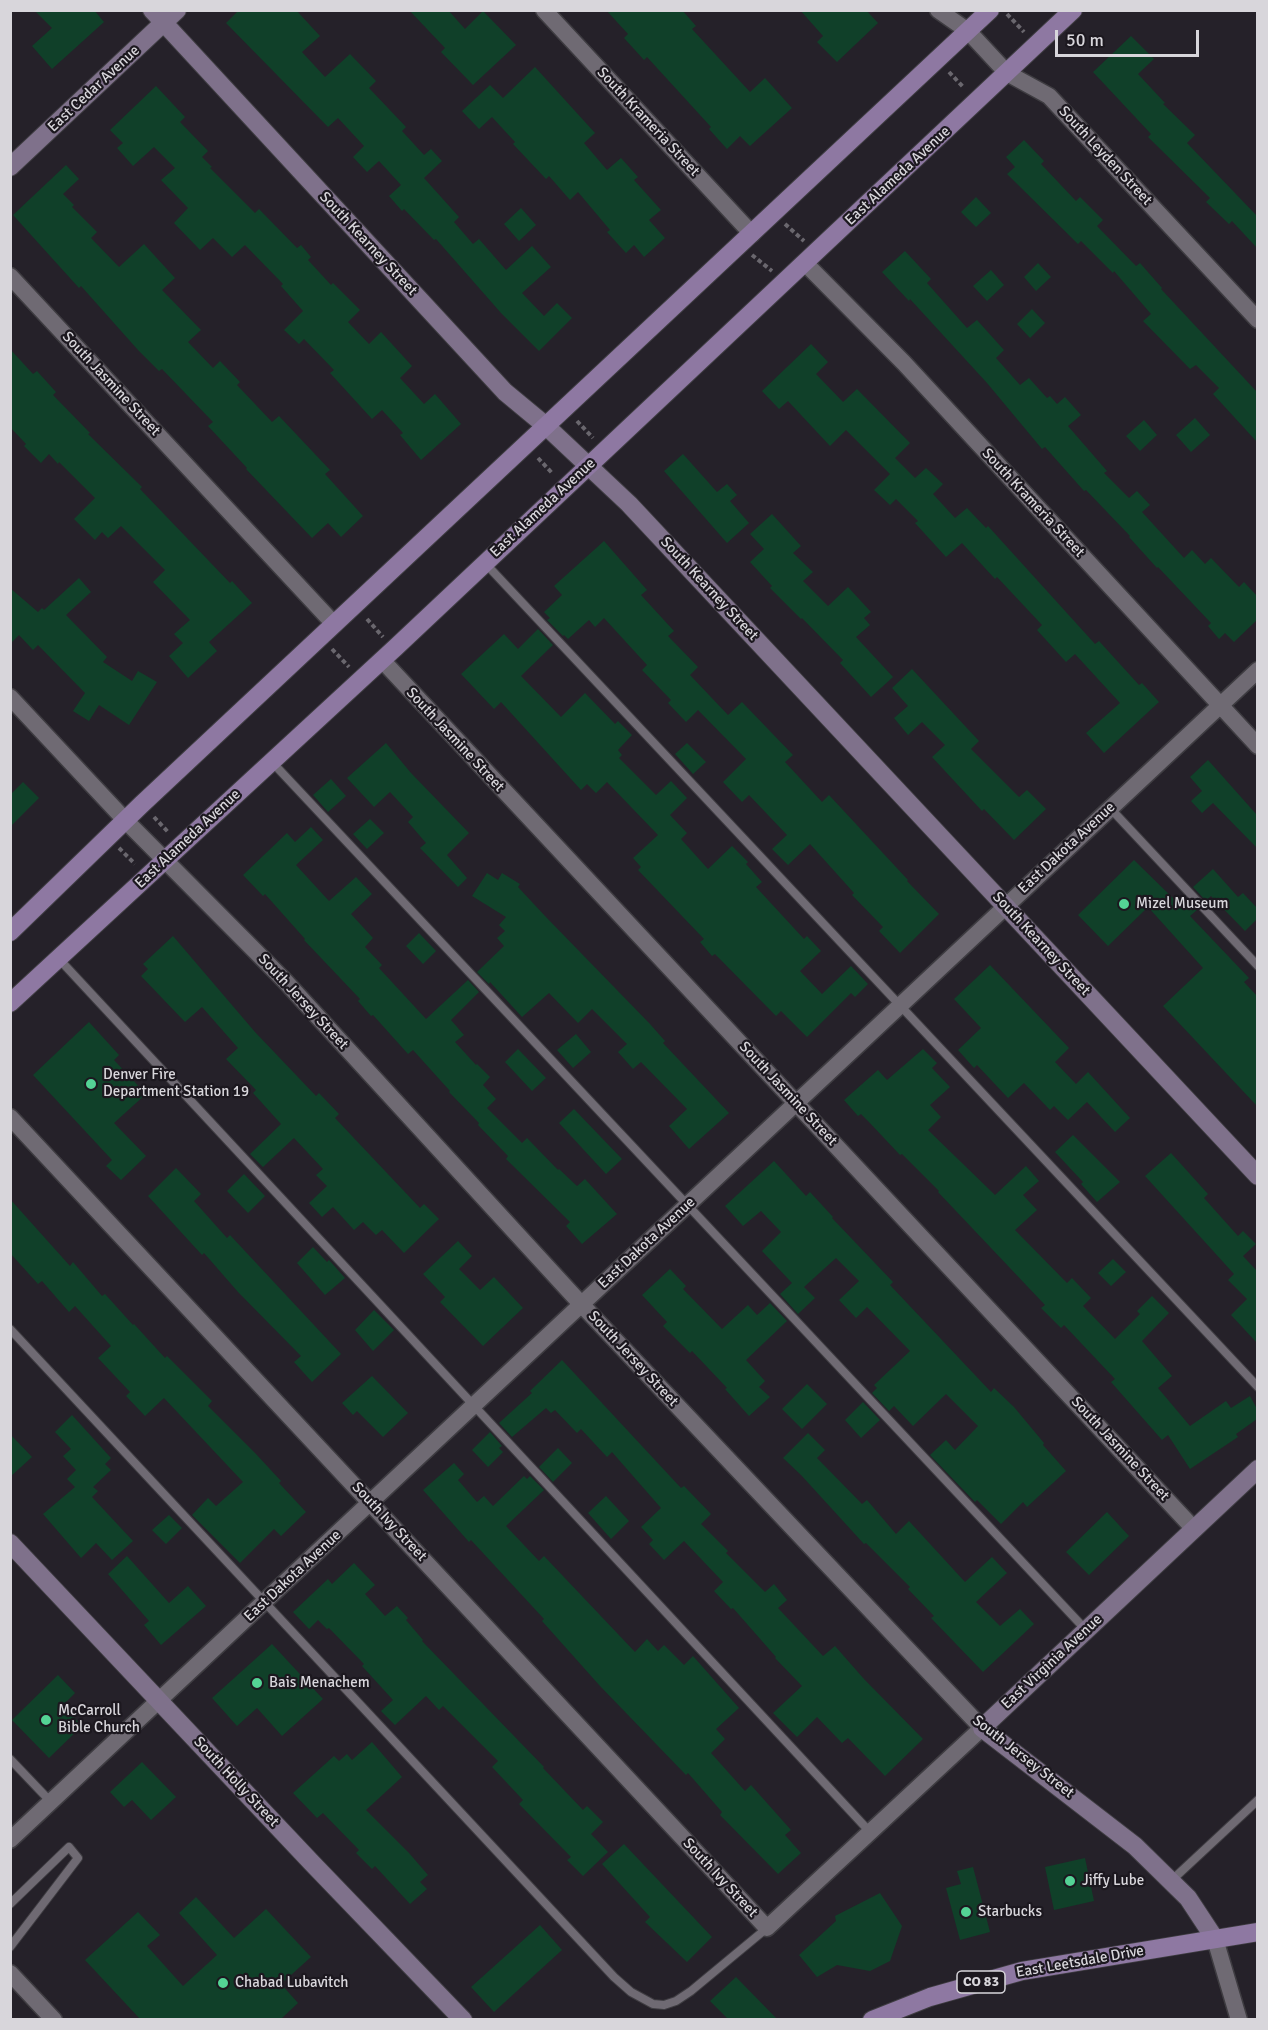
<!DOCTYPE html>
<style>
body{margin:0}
#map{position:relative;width:1268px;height:2030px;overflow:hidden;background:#252129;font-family:Signika,sans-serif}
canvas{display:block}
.frame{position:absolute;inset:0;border:12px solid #d8d6db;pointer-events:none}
.scale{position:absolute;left:1055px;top:30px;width:144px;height:27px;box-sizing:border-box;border:3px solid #d8d6db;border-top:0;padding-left:8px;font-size:18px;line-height:21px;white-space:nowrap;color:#d8d6db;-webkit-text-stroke:4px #1c181f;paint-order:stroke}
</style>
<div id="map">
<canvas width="1268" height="2030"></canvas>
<div class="frame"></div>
<div class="scale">50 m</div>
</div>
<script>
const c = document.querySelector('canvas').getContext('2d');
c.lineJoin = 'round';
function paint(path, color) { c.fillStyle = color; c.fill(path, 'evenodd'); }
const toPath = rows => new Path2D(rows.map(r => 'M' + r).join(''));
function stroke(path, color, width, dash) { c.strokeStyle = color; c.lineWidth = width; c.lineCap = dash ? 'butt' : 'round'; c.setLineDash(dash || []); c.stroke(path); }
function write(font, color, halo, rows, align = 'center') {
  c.font = font + ' Signika,sans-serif'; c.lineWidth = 4.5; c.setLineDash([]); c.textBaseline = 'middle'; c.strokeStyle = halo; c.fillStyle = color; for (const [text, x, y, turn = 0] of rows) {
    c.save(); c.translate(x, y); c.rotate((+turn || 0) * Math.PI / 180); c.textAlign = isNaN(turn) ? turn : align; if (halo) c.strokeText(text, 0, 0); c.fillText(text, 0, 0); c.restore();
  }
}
paint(toPath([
 [34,10,94,10,104,22,52,69,32,46,52,28],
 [239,10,296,10,320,36,302,52,325,77,350,54,376,81,369,88,406,127,402,131,424,155,431,149,442,161,424,178,459,217,454,222,473,244,479,239,506,270,532,246,551,267,522,293,544,316,557,303,572,318,539,351,501,313,436,239,434,240,404,209,402,211,389,196,401,185,379,161,367,172,353,157,364,146,338,118,328,127,226,23],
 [409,10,448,10,465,29,483,11,516,45,473,85,441,52,445,48],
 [606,10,682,10,696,26,692,29,750,92,765,78,792,108,750,146,740,136,727,149,709,129,711,127,647,57,644,60,624,38,628,34],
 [800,10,866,10,878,23,837,62,817,42,823,36],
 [1131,36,1154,59,1138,74,1165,103,1163,104,1195,135,1187,143,1257,216,1257,248,1232,221,1229,224,1206,202,1210,198,1148,137,1151,134,1093,72],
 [535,67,595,133,584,143,607,170,621,158,638,177,634,180,661,210,649,220,665,238,644,257,634,245,626,253,607,232,610,230,578,192,570,200,549,176,546,179,513,144,515,142,492,117,479,129,462,111,490,85,503,98],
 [156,86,185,117,180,122,208,151,202,157,212,167,210,168,255,213,259,209,297,248,301,245,311,257,308,260,331,285,333,283,360,310,348,322,369,344,381,332,412,366,400,378,424,404,435,394,461,424,421,460,400,435,403,433,382,410,372,419,330,373,334,370,304,339,299,344,284,330,303,311,281,286,283,284,245,245,232,257,213,238,200,250,174,223,188,208,161,180,175,168,154,147,133,166,117,148,123,143,110,130],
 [1024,140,1044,161,1041,164,1076,201,1080,197,1103,220,1097,226,1136,266,1140,263,1162,288,1161,289,1257,392,1257,442,1213,394,1219,388,1196,365,1190,369,1143,321,1151,314,1114,271,1113,273,1081,241,1078,244,1007,174,1015,167,1006,157],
 [66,165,79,179,63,194,74,205,72,207,97,232,91,238,119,267,144,244,175,278,162,290,201,330,188,342,213,368,220,361,240,382,237,385,272,422,279,416,330,470,325,474,363,516,341,537,328,523,312,538,246,469,247,468,208,426,213,422,162,369,159,371,138,350,81,286,79,288,13,215],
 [976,197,991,213,976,227,961,212],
 [521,208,536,225,519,241,504,224],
 [905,251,931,279,927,283,967,328,977,320,1004,350,996,358,1020,385,1029,378,1047,398,1050,396,1057,404,1065,397,1081,415,1068,426,1107,471,1104,473,1129,498,1137,491,1150,505,1142,512,1184,558,1192,550,1205,564,1211,558,1239,587,1244,582,1257,596,1257,620,1234,642,1225,633,1219,639,1208,626,1211,623,1158,567,1157,568,1129,537,1130,536,1086,490,1084,491,1045,447,1042,449,987,383,910,299,909,301,882,272],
 [1038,263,1051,277,1036,291,1024,277],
 [991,270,1004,285,987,301,973,286],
 [1032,309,1045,323,1030,338,1017,324],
 [811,344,828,362,816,374,843,402,857,389,910,443,895,458,915,478,926,468,943,484,933,494,955,518,967,508,986,528,988,526,1095,644,1099,641,1139,685,1142,683,1159,702,1104,753,1086,733,1120,703,1075,654,1066,662,1037,630,1042,625,997,577,995,579,962,543,946,557,915,523,918,521,896,499,890,505,874,490,890,474,846,430,830,446,788,401,779,409,762,391],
 [10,349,33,374,37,371,56,392,53,395,90,433,88,434,142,487,140,489,230,583,232,581,252,603,209,642,217,651,188,678,169,656,183,643,174,634,190,620,153,582,165,570,121,526,108,538,102,532,95,540,74,519,95,498,59,462,58,464,49,454,41,463,24,446,26,444,10,427],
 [1195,418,1210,435,1191,452,1176,435],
 [1144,420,1157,435,1140,451,1126,436],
 [683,454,717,492,727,484,737,495,730,501,749,523,727,543,664,471],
 [772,514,801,546,793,553,813,572,803,581,828,606,848,587,871,612,864,618,870,625,856,637,893,677,871,697,840,663,843,660,802,618,801,619,770,588,772,586,750,562,764,549,750,534],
 [604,541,647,590,641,595,674,631,668,636,698,667,690,675,728,715,742,702,793,755,785,762,822,802,829,795,908,880,907,881,939,914,900,953,879,931,883,927,852,895,854,893,810,844,788,865,772,849,787,835,749,795,742,802,723,782,746,759,698,710,686,722,668,703,671,700,642,670,647,665,604,618,595,627,589,620,568,639,564,635,563,636,547,620,550,618,544,612,562,595,554,586],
 [79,578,91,592,66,615,107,657,103,662,132,681,138,671,157,682,129,725,99,705,89,721,73,711,85,693,38,645,33,650,19,635,10,644,10,588,38,612,42,608,44,610],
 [538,629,553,645,521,676,561,717,585,693,615,724,618,721,632,735,618,750,622,755,619,758,656,795,671,781,687,798,670,815,687,833,681,839,708,869,732,846,748,862,746,864,762,882,756,887,804,939,807,936,821,951,800,971,822,994,851,966,868,984,855,997,851,993,807,1037,781,1011,776,1016,715,954,712,956,700,942,704,939,638,870,641,867,633,858,658,835,607,782,596,793,587,784,581,790,501,702,494,709,461,674,504,634,518,649],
 [912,669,979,741,971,749,1019,797,1027,790,1046,809,1014,840,984,809,982,811,932,757,945,745,922,722,908,735,894,718,908,706,892,688],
 [386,743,411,773,469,833,447,855,467,878,458,887,420,848,426,843,408,822,413,817,390,792,374,807,347,778],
 [687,743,706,762,693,774,675,754],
 [1208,760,1257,815,1257,848,1213,803,1202,813,1191,801,1202,791,1190,777],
 [331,779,346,796,328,812,313,795],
 [23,782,39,798,10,827,10,795],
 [370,819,384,833,367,849,353,834],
 [311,827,323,840,296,865,329,901,356,877,372,894,351,914,373,938,365,947,382,965,379,968,426,1019,468,980,479,992,451,1020,464,1035,455,1042,476,1065,477,1064,490,1077,483,1085,496,1099,487,1108,522,1143,527,1138,558,1170,559,1169,577,1186,585,1179,617,1214,582,1244,566,1226,570,1222,506,1159,508,1156,478,1125,479,1123,449,1092,450,1091,413,1050,408,1054,373,1015,371,1016,358,1001,360,999,304,940,305,939,265,894,263,896,243,875,287,833,295,842],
 [1134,860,1177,902,1184,896,1197,910,1190,916,1249,978,1244,982,1257,996,1257,1106,1163,1006,1203,968,1148,907,1108,946,1078,915],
 [1213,869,1238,897,1243,893,1257,908,1257,919,1245,931,1211,896,1206,901,1193,887],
 [487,873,498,880,502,873,520,884,518,887,545,916,650,1024,665,1041,663,1043,729,1113,689,1149,669,1126,687,1109,641,1062,633,1069,618,1052,627,1044,592,1009,578,1023,549,993,522,1017,490,982,489,984,477,972,504,946,497,938,505,931,499,925,506,917,472,896],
 [419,933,436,951,423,964,406,946],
 [173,936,255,1032,316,1096,319,1093,339,1114,335,1118,420,1208,424,1204,439,1219,404,1253,382,1230,376,1235,363,1222,354,1230,333,1207,322,1217,309,1203,327,1186,316,1175,323,1169,294,1138,263,1167,250,1154,281,1124,253,1093,256,1090,226,1059,238,1048,202,1007,185,1022,141,976,148,969,143,964],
 [990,965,1069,1048,1055,1062,1076,1084,1088,1072,1130,1118,1115,1132,1087,1102,1068,1120,1054,1106,1050,1110,1024,1083,1008,1098,977,1065,974,1068,958,1050,981,1028,954,999],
 [89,1022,119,1055,114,1060,146,1094,114,1123,146,1156,121,1180,106,1166,112,1160,33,1075],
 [576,1034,591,1052,573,1068,557,1050],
 [518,1049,546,1078,532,1091,505,1062],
 [923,1049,937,1063,932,1068,950,1087,930,1105,941,1117,928,1130,995,1195,1026,1166,1039,1181,1023,1195,1037,1210,1015,1230,1067,1283,1072,1278,1091,1298,1083,1306,1115,1339,1140,1314,1137,1311,1152,1296,1169,1313,1142,1341,1172,1376,1158,1388,1190,1426,1226,1401,1231,1408,1250,1396,1257,1409,1257,1419,1236,1434,1238,1437,1190,1469,1168,1435,1162,1440,1111,1382,1115,1379,1064,1325,1061,1328,1041,1308,1045,1305,938,1192,939,1191,902,1154,900,1155,868,1121,861,1114,858,1116,844,1100,878,1070,887,1080],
 [574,1109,622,1159,606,1174,559,1123],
 [1073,1135,1120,1182,1097,1202,1081,1184,1083,1182,1055,1152],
 [1171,1153,1208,1194,1204,1198,1238,1236,1243,1231,1256,1244,1243,1256,1257,1271,1257,1343,1231,1315,1247,1299,1228,1280,1234,1274,1145,1176],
 [774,1161,806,1196,810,1192,833,1217,832,1218,893,1282,890,1285,991,1392,994,1388,1014,1407,1044,1443,1043,1445,1066,1471,1027,1507,1023,1502,1001,1524,977,1500,975,1502,930,1455,946,1440,955,1450,978,1426,946,1394,913,1426,894,1406,889,1411,872,1393,877,1388,874,1385,910,1351,867,1307,856,1318,839,1300,859,1281,836,1258,804,1287,815,1298,798,1314,780,1294,792,1283,762,1251,781,1232,761,1211,743,1226,725,1206],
 [176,1168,201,1194,194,1201,227,1238,230,1235,341,1354,312,1382,294,1362,301,1356,238,1292,204,1253,202,1255,148,1196],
 [244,1174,265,1196,248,1213,227,1191],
 [10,1199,70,1266,73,1262,102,1296,105,1294,133,1325,134,1324,165,1358,167,1356,212,1401,208,1406,256,1454,281,1481,279,1483,306,1512,281,1536,274,1529,240,1563,192,1515,208,1498,216,1506,243,1482,164,1398,145,1416,126,1396,130,1392,98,1358,111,1346,75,1306,69,1312,42,1281,38,1284,10,1253],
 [458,1241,472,1256,459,1269,480,1290,494,1277,523,1308,483,1346,440,1302,445,1297,423,1274],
 [313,1247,327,1262,329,1260,345,1278,325,1295,297,1263],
 [1113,1259,1126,1272,1111,1286,1098,1273],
 [670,1269,686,1286,683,1289,722,1329,748,1305,757,1315,770,1303,787,1321,746,1360,765,1381,759,1387,770,1397,749,1416,725,1389,727,1388,692,1351,690,1353,663,1326,667,1322,642,1295],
 [374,1310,394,1330,373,1351,355,1330],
 [562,1360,681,1488,684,1486,711,1514,701,1524,728,1551,726,1553,765,1592,774,1584,787,1600,778,1608,823,1656,835,1646,864,1679,923,1739,885,1776,848,1738,842,1743,817,1717,797,1737,773,1713,802,1686,775,1658,776,1657,733,1608,731,1609,714,1591,723,1582,684,1541,664,1560,649,1544,653,1540,641,1527,661,1508,612,1452,607,1457,581,1429,577,1433,555,1410,551,1413,546,1408,512,1437,499,1423,532,1393,530,1391],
 [372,1376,408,1413,383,1437,357,1411,353,1415,342,1403],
 [807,1384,827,1404,802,1429,782,1409],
 [863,1402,880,1420,861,1438,845,1420],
 [72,1415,111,1458,105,1464,111,1470,93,1487,98,1491,92,1497,133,1541,112,1560,96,1543,81,1558,43,1514,75,1487,67,1479,76,1470,63,1456,71,1449,55,1432],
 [490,1432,502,1446,499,1448,503,1452,488,1467,472,1450],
 [808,1433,825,1450,817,1458,862,1504,867,1500,896,1534,909,1521,965,1582,992,1557,1007,1573,976,1602,1000,1626,1020,1609,1034,1624,983,1672,931,1618,934,1616,908,1589,910,1587,866,1543,864,1544,801,1475,783,1458],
 [10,1434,32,1457,10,1477],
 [558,1448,572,1463,553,1482,539,1467],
 [454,1463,464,1474,458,1480,477,1502,484,1496,493,1506,524,1476,527,1479,530,1476,544,1490,506,1526,539,1561,544,1556,635,1652,647,1639,658,1651,664,1645,684,1665,693,1656,739,1708,716,1729,725,1739,711,1753,745,1791,751,1785,791,1830,785,1835,801,1853,778,1874,720,1815,722,1812,688,1773,686,1775,600,1686,542,1621,544,1619,471,1540,469,1542,423,1490],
 [606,1496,629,1521,611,1539,588,1513],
 [1107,1512,1129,1536,1089,1575,1066,1552],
 [169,1515,182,1528,166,1544,152,1530],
 [127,1556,169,1603,188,1586,206,1606,161,1645,144,1625,149,1621,108,1574],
 [354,1563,375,1585,365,1594,385,1616,397,1606,408,1618,406,1620,423,1640,422,1641,544,1767,543,1768,583,1810,587,1806,603,1822,591,1834,608,1852,583,1876,567,1860,571,1857,519,1804,523,1800,492,1767,498,1761,443,1706,439,1710,426,1696,395,1725,381,1711,393,1700,362,1666,364,1664,329,1628,327,1629,318,1620,309,1629,293,1612,328,1579,332,1584],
 [272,1644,323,1699,282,1736,257,1708,237,1726,212,1698],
 [58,1675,75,1693,63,1705,82,1726,49,1758,12,1720],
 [372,1742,402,1777,366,1810,409,1853,428,1875,420,1882,427,1889,410,1904,375,1866,372,1869,356,1853,359,1850,323,1813,317,1818,293,1793,334,1756,339,1761,347,1754,352,1760],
 [142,1762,176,1797,151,1820,132,1800,124,1807,110,1792],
 [624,1844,712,1937,687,1962,645,1922,650,1917,602,1864],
 [1085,1858,1094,1901,1054,1910,1045,1867],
 [973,1867,990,1932,960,1940,946,1888,961,1884,957,1871],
 [880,1893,902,1926,890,1961,870,1971,837,1965,817,1977,799,1955,836,1921,835,1916],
 [196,1897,234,1938,266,1909,311,1957,281,1984,298,2003,281,2019,140,2019,85,1960,138,1912,160,1935,147,1946,183,1986,217,1955,179,1913],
 [540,1925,562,1950,494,2012,471,1987],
 [736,1977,777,2019,728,2019,710,2001]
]), '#104029');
const lane = toPath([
 [485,563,1258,1387],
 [272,762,1086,1630],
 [1110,808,1258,966],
 [59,959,870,1832],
 [10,1329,614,1977,631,1992,653,2004,664,2005,676,2001,691,1991,767,1928],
 [10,1759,51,1802],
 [1172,1880,1258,1800],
 [10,1904,69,1847,78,1858,10,1947]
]);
const street = toPath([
 [544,10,752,234],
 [938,10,968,31,1007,73,1049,96,1258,320],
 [805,263,904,363,1258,746],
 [10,276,334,624],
 [382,660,1194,1529],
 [10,697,125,820,285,981,582,1305,982,1728,767,1928,10,1117],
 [10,1840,1258,670],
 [1215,1939,1239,2020],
 [10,1973,54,2020]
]);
const secondary = toPath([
 [152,10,505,392,546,426,629,504,1258,1176],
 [10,167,177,10],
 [10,1543,311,1862,463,2020],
 [1215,1939,1188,1898,1135,1846,982,1728,1258,1469]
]);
const primary = toPath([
 [10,932,142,804,990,10],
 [10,1003,395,648,1073,10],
 [872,2020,930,1997,1022,1971,1258,1932]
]);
stroke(lane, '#3e3c41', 10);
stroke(street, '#3e3c41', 19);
stroke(secondary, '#3e3c41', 20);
stroke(primary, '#3e3c41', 20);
stroke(toPath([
 [1007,14,1024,32],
 [949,72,964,88],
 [785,224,804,241],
 [752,255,772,271],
 [577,421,593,438],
 [538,458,552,473],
 [367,619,383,637],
 [332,649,349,667],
 [154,817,168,832],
 [119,848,135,864]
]), '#6a676e', 4, [4.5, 3]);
stroke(lane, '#6f6a73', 8);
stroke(street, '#6f6a73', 16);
stroke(secondary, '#7f718b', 18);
stroke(primary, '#8e78a2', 18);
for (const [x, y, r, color] of [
 [1124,904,6,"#54d395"],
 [91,1084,6,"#54d395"],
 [257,1683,6,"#54d395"],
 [46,1720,6,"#54d395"],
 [1070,1881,6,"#54d395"],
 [966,1912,6,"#54d395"],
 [223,1983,6,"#54d395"]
]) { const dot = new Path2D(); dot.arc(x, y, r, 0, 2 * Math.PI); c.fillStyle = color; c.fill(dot); stroke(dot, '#1c181f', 2); }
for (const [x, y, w] of [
 [981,1982,48]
]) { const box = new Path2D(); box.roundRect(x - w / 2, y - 11, w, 22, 4.5); c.fillStyle = '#1c181f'; c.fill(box); stroke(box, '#d8d6db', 1.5); }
write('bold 14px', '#d8d6db', null, [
 ["CO 83",981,1982]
]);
write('15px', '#d8d6db', '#1c181f', [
 ["East Cedar Avenue",94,89,-43],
 ["South Krameria Street",648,122,47],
 ["South Leyden Street",1105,156,47],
 ["East Alameda Avenue",898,176,-43],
 ["South Kearney Street",368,244,47],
 ["South Jasmine Street",111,384,47],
 ["South Krameria Street",1033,503,47],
 ["East Alameda Avenue",543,508,-43],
 ["South Kearney Street",709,589,47],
 ["South Jasmine Street",455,740,47],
 ["East Alameda Avenue",188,839,-43],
 ["East Dakota Avenue",1067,848,-43],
 ["South Kearney Street",1041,944,47],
 ["South Jersey Street",303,1002,47],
 ["South Jasmine Street",788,1094,47],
 ["East Dakota Avenue",647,1243,-43],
 ["South Jersey Street",633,1359,47],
 ["South Jasmine Street",1120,1449,47],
 ["South Ivy Street",389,1522,47],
 ["East Dakota Avenue",293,1576,-43],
 ["East Virginia Avenue",1052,1662,-43],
 ["South Jersey Street",1023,1757,38],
 ["South Holly Street",236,1782,47],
 ["South Ivy Street",720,1878,47],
 ["East Leetsdale Drive",1080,1962,-10]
]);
write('15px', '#d8d6db', '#1c181f', [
 ["Mizel Museum",1136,904],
 ["Denver Fire",103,1075],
 ["Department Station 19",103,1092],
 ["Bais Menachem",269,1683],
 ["McCarroll",58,1711],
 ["Bible Church",58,1728],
 ["Jiffy Lube",1082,1881],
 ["Starbucks",978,1912],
 ["Chabad Lubavitch",235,1983]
], 'left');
</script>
